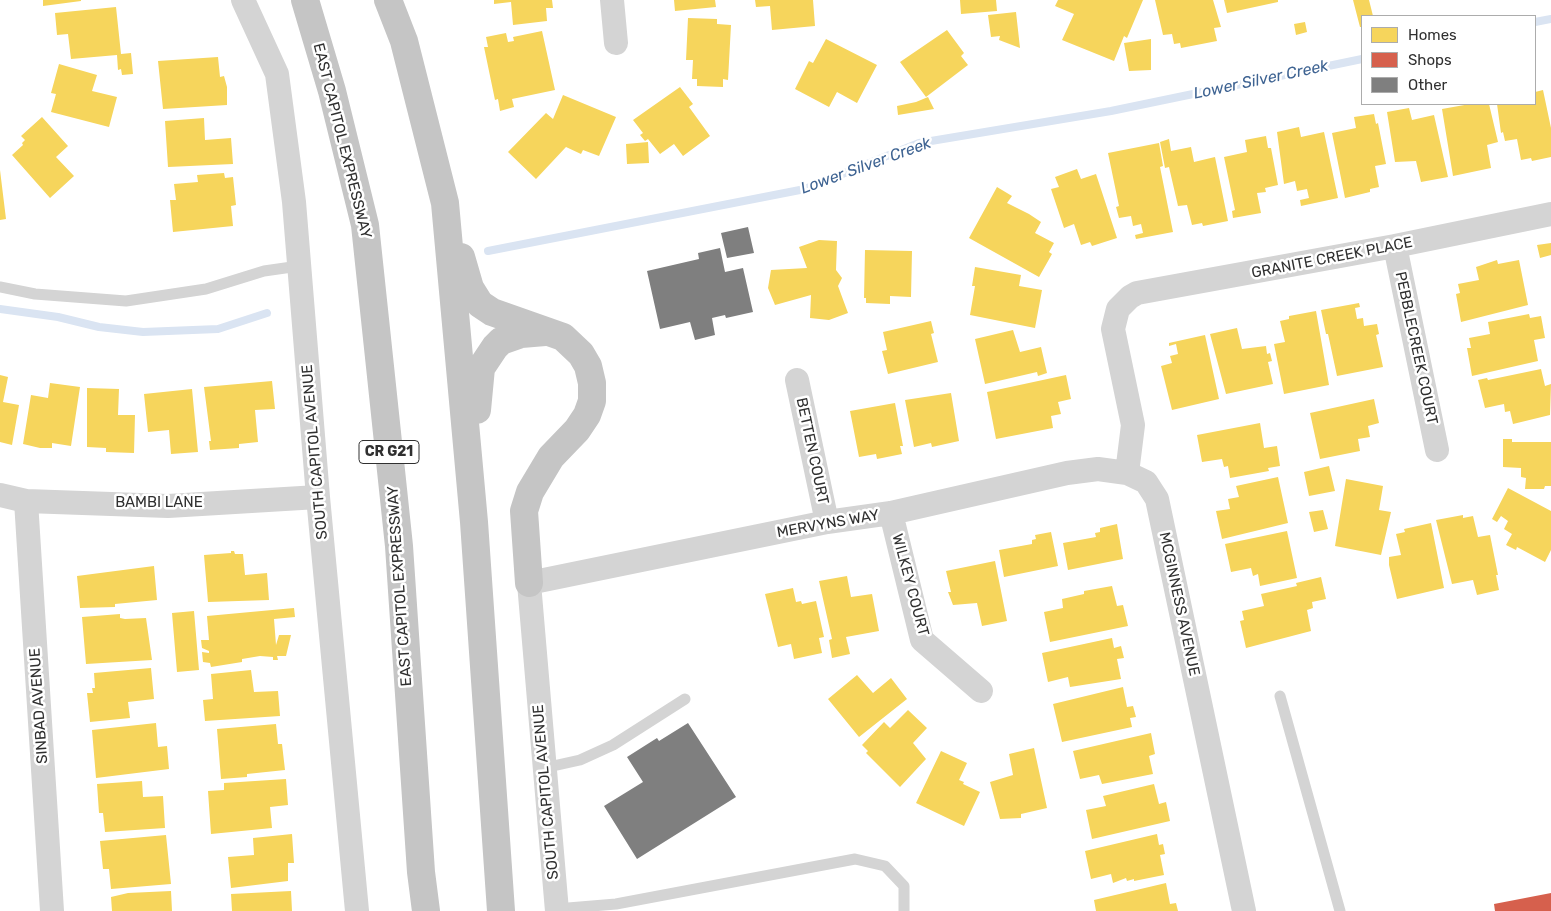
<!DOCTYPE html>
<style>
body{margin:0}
#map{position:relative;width:1551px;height:911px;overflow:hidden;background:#fff;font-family:Rubik,sans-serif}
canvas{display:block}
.legend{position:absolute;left:1361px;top:15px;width:175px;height:90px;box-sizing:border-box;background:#fff;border:1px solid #acacac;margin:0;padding:6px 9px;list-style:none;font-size:15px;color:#303030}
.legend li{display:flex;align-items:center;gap:10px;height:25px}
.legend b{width:25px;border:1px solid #acacac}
</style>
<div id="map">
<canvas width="1551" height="911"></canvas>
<ul class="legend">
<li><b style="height:14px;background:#f6d55c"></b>Homes</li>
<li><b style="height:14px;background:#d6604d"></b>Shops</li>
<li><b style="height:14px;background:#7f7f7f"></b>Other</li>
</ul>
</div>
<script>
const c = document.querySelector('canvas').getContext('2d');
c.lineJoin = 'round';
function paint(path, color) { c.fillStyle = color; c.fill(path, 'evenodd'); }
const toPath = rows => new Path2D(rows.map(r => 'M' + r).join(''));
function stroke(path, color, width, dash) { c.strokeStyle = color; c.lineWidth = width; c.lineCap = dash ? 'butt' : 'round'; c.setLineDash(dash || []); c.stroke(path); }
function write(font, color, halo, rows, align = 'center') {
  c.font = font + ' Rubik,sans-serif'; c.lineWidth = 5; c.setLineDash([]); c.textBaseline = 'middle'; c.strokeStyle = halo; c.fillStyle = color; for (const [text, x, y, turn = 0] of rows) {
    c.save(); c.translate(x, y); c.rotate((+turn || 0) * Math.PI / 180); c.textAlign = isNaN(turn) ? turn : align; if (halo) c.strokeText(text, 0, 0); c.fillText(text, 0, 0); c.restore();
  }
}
paint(toPath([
 [43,0,81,0,81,1,43,6],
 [494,0,552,0,553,8,546,8,547,21,513,25,511,2,494,4],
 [674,0,715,0,716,7,675,11],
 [755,0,813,0,815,26,772,30,770,6,756,7],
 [960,0,996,0,997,11,961,14],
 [1058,0,1143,0,1127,38,1124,36,1114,61,1062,40,1074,14,1055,6],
 [1155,0,1213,0,1221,27,1214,28,1217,41,1181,48,1180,43,1174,44,1172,34,1163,35],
 [1224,0,1278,0,1278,2,1227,13],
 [1353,0,1369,0,1373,16,1362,16,1362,27,1360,27],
 [116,7,121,54,131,53,133,74,122,75,121,69,118,70,117,55,71,59,68,34,57,35,55,13],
 [1016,12,1020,48,999,40,1000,36,991,37,988,15],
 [688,18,717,19,717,24,731,25,728,80,723,79,723,87,697,86,697,79,692,79,693,60,686,60],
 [1305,22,1307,32,1296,35,1294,24],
 [947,30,964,53,961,56,968,65,926,97,900,62],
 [542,31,555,90,512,99,514,107,500,111,498,99,495,100,484,47,488,47,486,37,506,33,508,42,514,41,513,37],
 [826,39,877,65,857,103,837,92,829,107,795,89,809,61,813,63],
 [1151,39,1151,70,1129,71,1124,43],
 [218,57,220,77,224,76,227,87,227,105,163,109,158,61],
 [59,64,97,75,92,91,117,97,109,127,51,112,56,94,51,93],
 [680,87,693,104,689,107,710,136,683,156,674,144,660,154,648,139,645,141,640,135,643,133,633,120],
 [1543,90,1551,128,1551,157,1532,161,1531,158,1521,160,1517,139,1505,141,1503,132,1501,133,1497,104,1535,104,1535,92],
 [563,95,616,117,599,156,583,150,581,154,566,147,536,179,508,152,546,113,553,119],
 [928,97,934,109,898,115,897,106,916,102],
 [1470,104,1489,104,1498,142,1487,145,1491,168,1453,176,1442,109],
 [1409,108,1412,120,1434,115,1448,177,1421,182,1416,161,1395,162,1387,112],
 [1374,114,1376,124,1378,123,1386,164,1375,166,1379,187,1370,189,1370,192,1345,198,1332,133,1356,128,1354,117],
 [42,117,68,146,56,157,74,176,50,198,12,155,23,145,22,143,25,140,21,136],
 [204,118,205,140,231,138,233,164,168,167,165,121],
 [1299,127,1301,137,1324,132,1338,198,1301,206,1300,200,1309,198,1307,189,1297,191,1295,181,1284,184,1277,132],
 [1266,136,1268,148,1271,148,1278,185,1265,188,1266,192,1257,193,1261,213,1233,218,1232,211,1235,210,1224,157,1247,152,1245,140],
 [1169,139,1171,151,1191,147,1194,162,1215,157,1228,221,1203,226,1202,223,1192,225,1187,205,1178,206,1169,167,1165,168,1160,142],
 [648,142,649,163,627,164,626,144],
 [1159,143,1163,166,1160,167,1173,232,1136,239,1135,235,1143,233,1141,224,1133,226,1131,216,1119,218,1116,207,1119,206,1108,153],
 [1077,169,1081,179,1096,174,1117,238,1092,246,1090,242,1081,245,1074,224,1064,228,1051,189,1059,187,1055,177],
 [0,170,6,219,0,220],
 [224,173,225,178,233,177,236,205,231,206,233,226,173,232,170,200,176,200,174,184,198,182,197,175],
 [997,187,1012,196,1007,203,1029,214,1041,222,1035,233,1054,243,1049,252,1052,254,1039,277,969,238],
 [819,240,837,241,836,270,842,278,838,286,848,313,829,320,810,318,811,295,775,305,768,288,771,270,807,268,799,247],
 [1551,243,1551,255,1540,258,1537,245],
 [865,250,912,251,911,297,890,296,890,304,866,303,866,298,864,298],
 [1497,260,1498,264,1519,260,1528,305,1461,322,1456,294,1460,293,1458,284,1479,280,1476,267],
 [975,267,1021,275,1019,286,1042,290,1035,328,970,315,975,286,972,286],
 [1359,303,1360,307,1355,308,1357,319,1363,318,1364,326,1377,324,1379,334,1376,335,1383,367,1337,376,1328,334,1326,334,1321,310],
 [1316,311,1329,385,1284,394,1274,344,1285,342,1280,321,1289,319,1289,316],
 [1529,314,1530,318,1541,316,1545,338,1534,340,1538,361,1472,376,1467,348,1471,348,1469,338,1490,334,1488,322],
 [931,321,934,333,931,334,938,362,888,374,882,351,887,350,883,332],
 [1237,328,1242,349,1266,346,1267,354,1270,353,1272,361,1268,362,1273,384,1226,394,1210,334],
 [1013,330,1020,352,1041,347,1047,373,1038,376,1037,372,985,384,975,339],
 [1205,335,1219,399,1172,410,1161,366,1172,363,1170,356,1178,354,1176,344,1169,346,1169,343],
 [1541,369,1545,386,1551,384,1550,415,1513,424,1510,411,1505,412,1504,404,1485,408,1478,380,1487,378,1488,380],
 [0,375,8,377,3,402,19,405,12,445,0,442],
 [1066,375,1071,399,1058,402,1061,414,1051,416,1053,428,996,439,987,392],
 [272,381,275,409,255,410,258,442,239,444,239,448,210,450,209,441,211,441,204,387],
 [50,383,80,387,71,446,52,443,52,448,40,448,23,444,31,395,48,398],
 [87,388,119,389,118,415,135,415,134,453,106,452,106,448,87,447],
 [192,389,198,452,171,454,169,430,148,432,144,394],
 [951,393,959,441,932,447,931,443,914,447,905,400],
 [1374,399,1379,423,1368,426,1370,437,1358,439,1360,451,1320,459,1310,413],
 [895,403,903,446,900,446,902,454,877,459,876,454,859,457,850,411],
 [1260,423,1264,448,1277,446,1280,466,1268,468,1269,471,1230,478,1228,466,1224,467,1222,459,1202,462,1197,435],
 [1503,439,1512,439,1512,442,1551,442,1551,486,1545,486,1544,489,1525,489,1526,478,1521,477,1521,468,1503,467],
 [1329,466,1335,491,1309,496,1304,472],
 [1278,477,1288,523,1222,539,1216,511,1230,509,1228,499,1239,497,1236,486],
 [1346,479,1383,486,1379,510,1391,512,1381,555,1335,546],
 [1508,488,1551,511,1551,550,1545,562,1517,547,1516,550,1506,545,1512,534,1504,529,1508,521,1501,516,1497,522,1492,519],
 [1323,510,1328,529,1314,532,1309,512],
 [1463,515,1463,518,1473,516,1478,537,1490,535,1498,575,1496,575,1499,590,1477,595,1473,580,1452,584,1436,520],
 [1431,523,1444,588,1397,599,1389,565,1389,557,1401,555,1396,534,1405,532,1404,529],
 [1117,524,1123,559,1068,570,1063,543,1096,537,1095,533,1100,532,1100,528],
 [1287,531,1297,578,1260,586,1258,574,1253,576,1251,568,1231,572,1225,544],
 [1051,532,1058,566,1004,577,999,550,1032,544,1032,540,1036,539,1035,535],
 [231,551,234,551,235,554,243,554,245,575,267,573,269,600,208,602,204,555,231,553],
 [995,561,1007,621,982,626,977,603,953,605,948,592,951,592,946,571],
 [154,566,157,600,115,604,115,607,80,608,77,576],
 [847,576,851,597,872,594,879,631,846,637,850,654,832,658,829,640,832,639,819,581],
 [1321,577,1326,599,1312,602,1313,608,1307,610,1311,631,1246,648,1240,621,1244,620,1242,611,1264,606,1261,594,1297,586,1296,583],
 [1112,586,1117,606,1123,605,1128,626,1050,642,1044,612,1063,608,1062,599,1084,594,1084,591],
 [793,588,796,602,801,601,802,604,816,601,824,637,819,638,822,653,794,659,791,644,778,647,765,594],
 [294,608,295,617,274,619,276,645,279,635,291,635,286,656,277,656,278,660,273,660,273,657,260,656,242,659,242,662,211,667,210,663,203,662,202,652,209,653,209,651,202,648,201,640,209,640,207,616],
 [194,611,199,670,177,672,172,613],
 [120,614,120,618,125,619,146,618,152,660,86,664,82,617],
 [1112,638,1114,648,1121,646,1124,658,1117,659,1121,679,1070,687,1068,677,1048,682,1042,653],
 [151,668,154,699,128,702,130,718,90,722,87,693,93,693,92,688,95,688,94,673],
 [251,670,254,692,278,691,280,716,205,721,203,700,213,699,211,674],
 [857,675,873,693,891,678,907,699,859,737,828,699],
 [1123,687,1127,707,1133,706,1136,717,1130,718,1132,727,1062,742,1053,704],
 [908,710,927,728,913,743,926,759,900,787,866,753,868,751,862,745,884,722,890,728],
 [156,723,158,747,167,746,169,769,96,778,92,730],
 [276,724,278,744,282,744,285,770,247,774,247,777,221,779,217,729],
 [1151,733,1155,754,1149,756,1153,774,1102,784,1099,775,1080,779,1073,751],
 [1034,748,1047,808,1021,814,1021,818,1000,819,990,782,1013,775,1009,754],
 [941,751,967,763,959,780,964,782,963,784,980,792,964,826,916,803],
 [286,779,288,805,270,807,272,828,211,834,208,791,224,790,224,783],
 [142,781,143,797,163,796,165,828,105,832,103,813,99,813,97,784],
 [1154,784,1159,804,1166,802,1170,821,1092,839,1086,810,1106,806,1103,796],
 [292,834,294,863,288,863,288,881,231,888,228,857,254,855,253,838],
 [1157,834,1159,845,1163,844,1165,854,1160,855,1164,875,1134,881,1134,879,1127,881,1126,878,1113,883,1111,874,1091,879,1085,851],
 [166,835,171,884,111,889,109,869,103,869,100,841],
 [1166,883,1170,904,1176,903,1178,911,1096,911,1094,900],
 [171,891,172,911,112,911,111,897,128,893],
 [291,891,292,911,232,911,231,894]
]), '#f6d55c');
paint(toPath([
 [1551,893,1551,911,1495,911,1494,904]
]), '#d6604d');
stroke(toPath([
 [1535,22,1551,19],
 [488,251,805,189,919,143,1111,111,1362,59],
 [0,309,58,317,99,327,143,332,218,329,267,313]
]), '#dae4f2', 8);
paint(toPath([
 [748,227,754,253,727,258,721,233],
 [720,248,725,272,743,268,753,312,726,318,725,315,712,318,715,335,695,340,690,322,660,329,647,271,699,259,698,253],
 [688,723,736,797,637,859,604,806,643,782,627,757,657,738,659,741]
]), '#7f7f7f');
stroke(toPath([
 [0,287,35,294,126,301,206,289,264,271,299,266],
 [1280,696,1340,911],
 [544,768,580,760,613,745,685,699],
 [556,909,616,904,855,859,885,866,904,886,904,911]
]), '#d4d4d4', 11);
stroke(toPath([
 [243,0,277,74,294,202,318,497,357,911],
 [612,0,616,43],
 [1395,246,1437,450],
 [797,380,827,522],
 [0,495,26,501,168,506,318,497],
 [26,501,52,911],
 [891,513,922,640,981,691],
 [557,911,529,583,827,522,891,513,1067,473,1098,469,1127,473],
 [1244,911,1157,499,1146,482,1127,473,1133,425,1113,329,1118,309,1130,297,1137,293,1395,246,1551,214]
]), '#d4d4d4', 24);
stroke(toPath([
 [305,0,332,91,365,225,399,546,421,872,426,911],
 [388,0,404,41,445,203,474,522,501,911],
 [461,257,470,288,480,304,492,312,563,337,581,354,588,366,592,383,592,401,587,415,577,430,551,457,530,492,524,511,529,583],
 [477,410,481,368,495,347,501,341,521,334,545,332]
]), '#c5c5c5', 28);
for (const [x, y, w] of [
 [389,452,60]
]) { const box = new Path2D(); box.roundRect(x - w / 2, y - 11.5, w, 23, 4); c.fillStyle = '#fff'; c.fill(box); stroke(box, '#303030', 1); }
write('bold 14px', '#303030', null, [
 ["CR G21",389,452]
]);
write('15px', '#303030', '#fff', [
 ["EAST CAPITOL EXPRESSWAY",342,141,76],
 ["GRANITE CREEK PLACE",1332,258,-11],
 ["PEBBLECREEK COURT",1416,348,78],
 ["BETTEN COURT",812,451,78],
 ["SOUTH CAPITOL AVENUE",315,452,-95],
 ["BAMBI LANE",159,503],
 ["MERVYNS WAY",828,524,-10],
 ["WILKEY COURT",910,585,75],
 ["EAST CAPITOL EXPRESSWAY",400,586,-94],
 ["MCGINNESS AVENUE",1179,604,78],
 ["SINBAD AVENUE",39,706,-94],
 ["SOUTH CAPITOL AVENUE",546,792,-95]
]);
write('italic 16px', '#3e6392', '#fff', [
 ["Lower Silver Creek",1261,80,-12],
 ["Lower Silver Creek",866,166,-20]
]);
</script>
